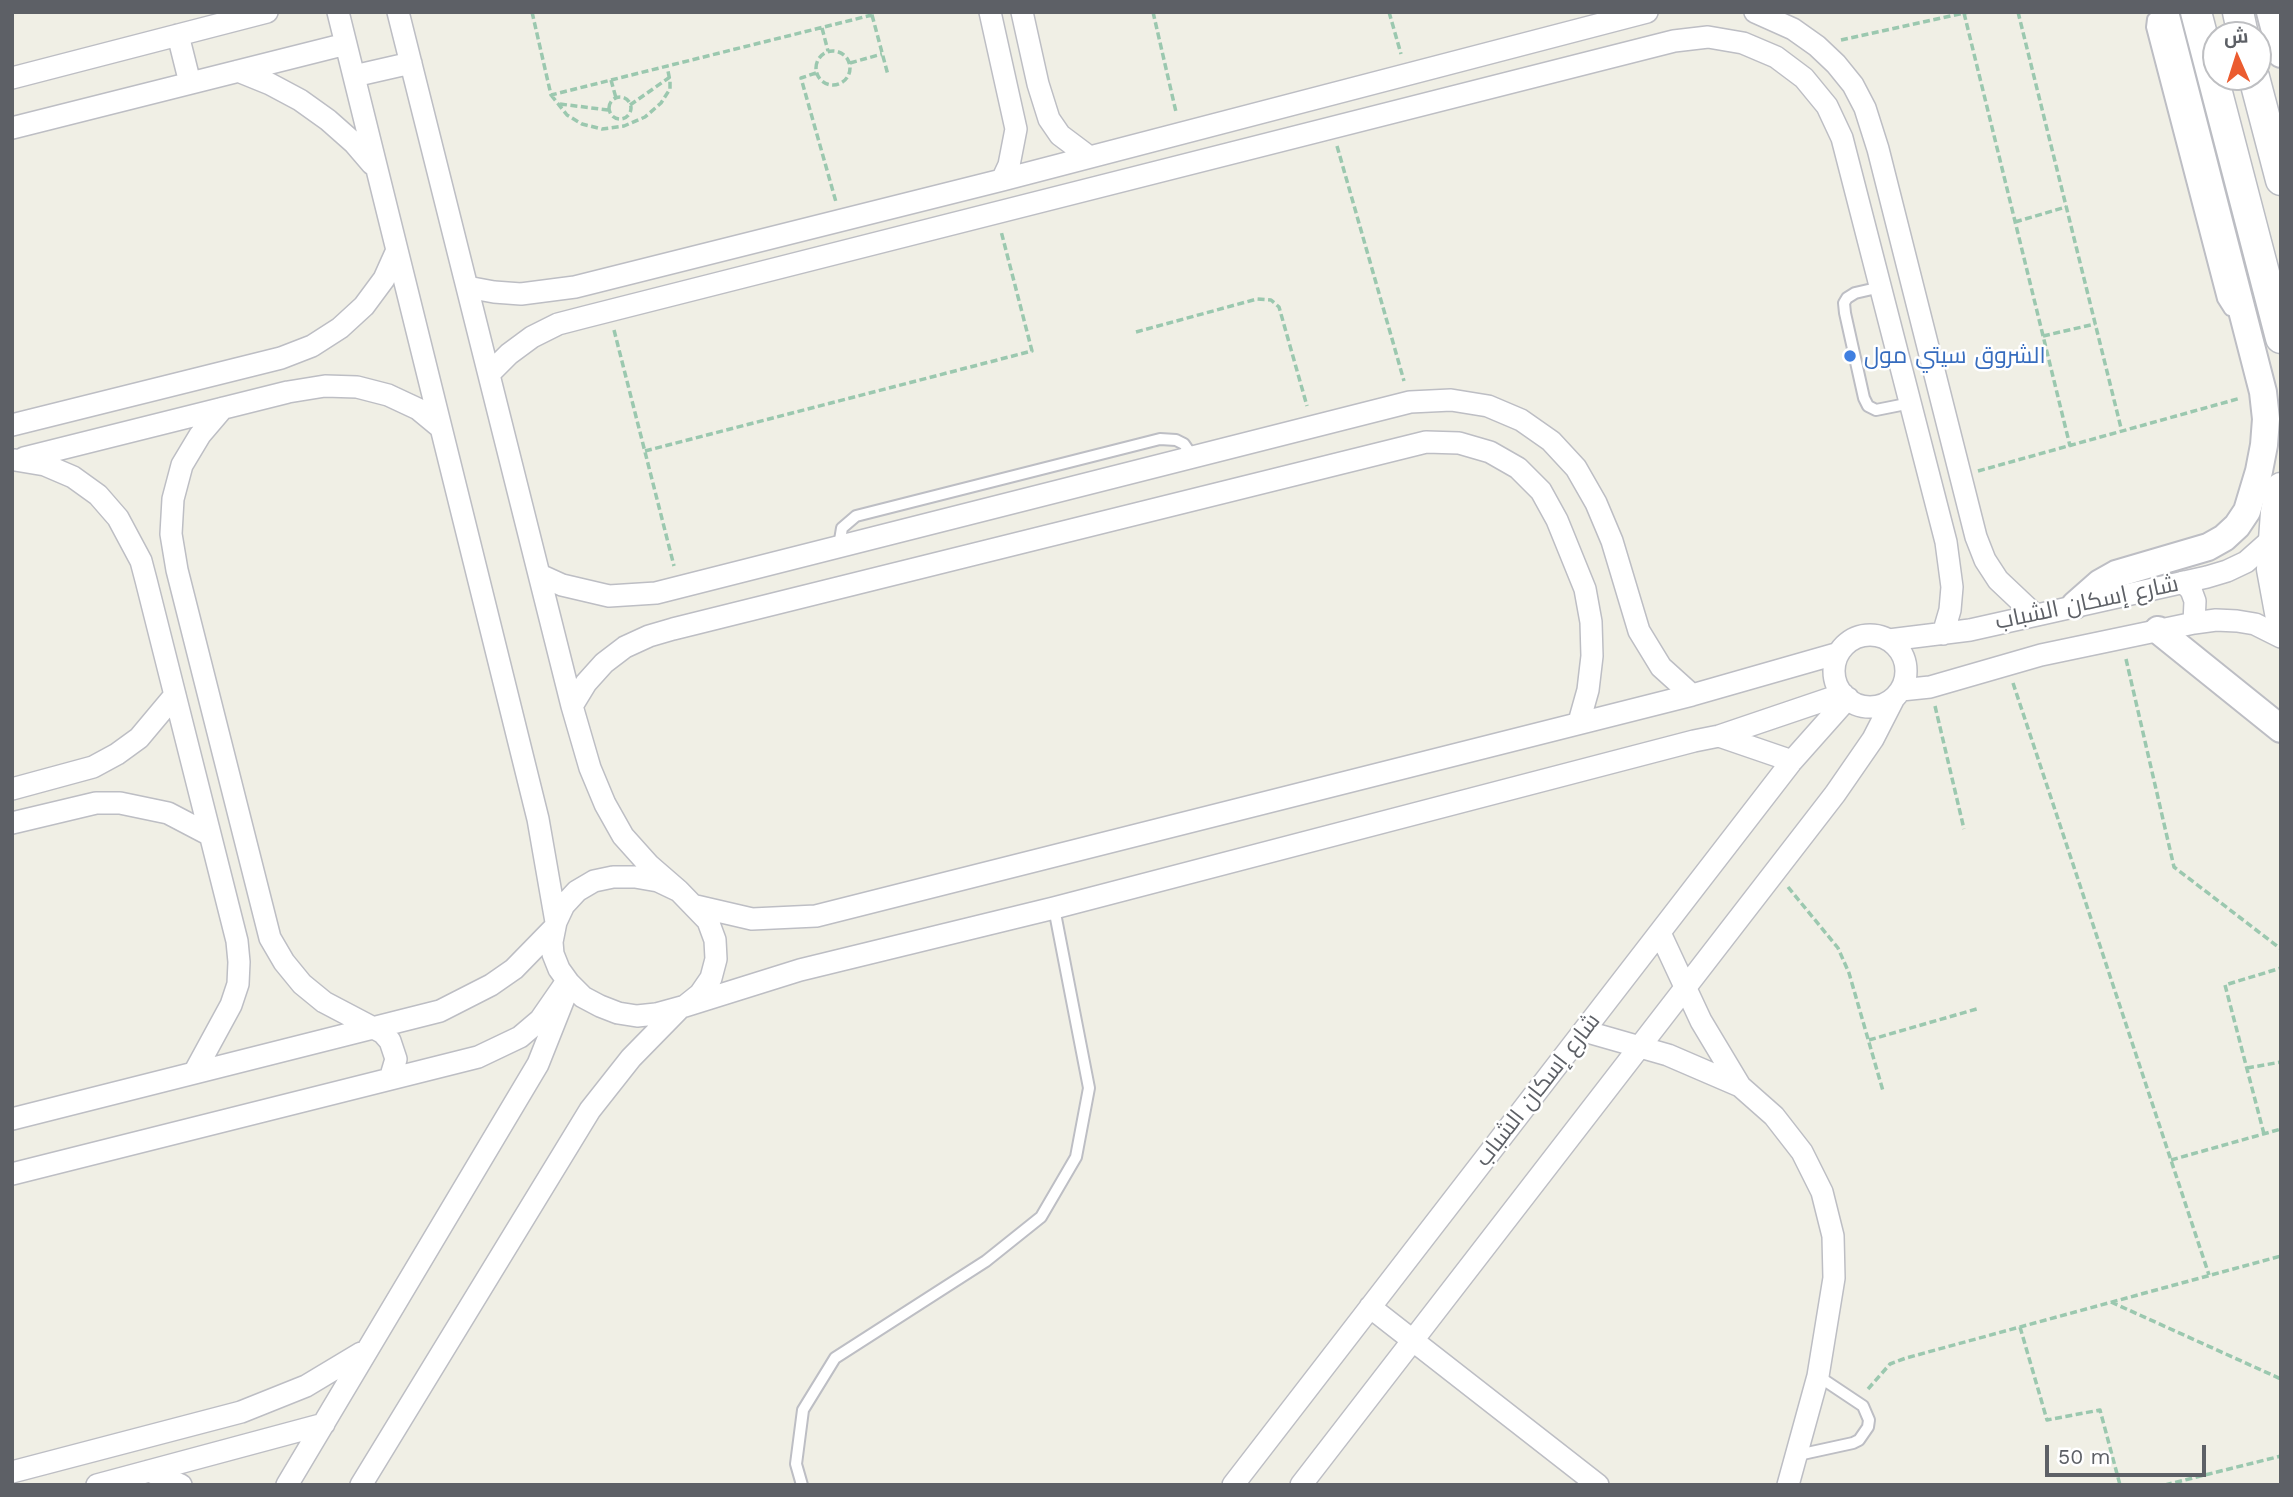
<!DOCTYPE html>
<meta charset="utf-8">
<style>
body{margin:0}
#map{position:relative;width:2293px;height:1497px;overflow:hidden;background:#f0efe5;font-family:"Work Sans",Cairo,sans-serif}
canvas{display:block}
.frame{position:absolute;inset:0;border:14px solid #5d6066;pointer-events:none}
.north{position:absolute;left:2202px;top:21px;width:70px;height:70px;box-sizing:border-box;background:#fff;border:2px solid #bebfc2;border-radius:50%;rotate:357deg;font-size:19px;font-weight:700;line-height:28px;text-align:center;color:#5d6066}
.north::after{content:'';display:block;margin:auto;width:24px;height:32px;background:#eb5c30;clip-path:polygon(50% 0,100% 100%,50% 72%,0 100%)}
.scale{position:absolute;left:2045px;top:1445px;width:161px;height:32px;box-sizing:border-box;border:4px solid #5d6066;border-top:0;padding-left:9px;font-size:21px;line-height:24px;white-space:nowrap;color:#5d6066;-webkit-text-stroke:5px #fff;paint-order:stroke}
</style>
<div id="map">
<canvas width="2293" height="1497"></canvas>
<div class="frame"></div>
<div class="north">ش</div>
<div class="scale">50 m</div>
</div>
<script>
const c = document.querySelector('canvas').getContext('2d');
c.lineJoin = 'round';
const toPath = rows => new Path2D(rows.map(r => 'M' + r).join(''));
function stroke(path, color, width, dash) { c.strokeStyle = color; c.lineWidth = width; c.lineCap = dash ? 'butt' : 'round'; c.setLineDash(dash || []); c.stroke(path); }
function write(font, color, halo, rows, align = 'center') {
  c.font = font + ' "Work Sans",Cairo,sans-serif'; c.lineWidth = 5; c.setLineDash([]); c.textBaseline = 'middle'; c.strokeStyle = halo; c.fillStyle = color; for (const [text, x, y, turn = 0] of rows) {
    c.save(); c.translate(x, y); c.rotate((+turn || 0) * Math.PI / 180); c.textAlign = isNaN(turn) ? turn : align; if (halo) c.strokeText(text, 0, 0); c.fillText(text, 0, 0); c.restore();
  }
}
const service = toPath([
 [2160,12,2153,19,2152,27,2223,299,2230,310,2240,311],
 [1881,287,1855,293,1847,298,1844,303,1845,313,1864,398,1868,406,1876,410,1911,403],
 [839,546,842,528,856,516,1160,439,1176,440,1184,444,1193,457],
 [1798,1455,1853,1443,1859,1440,1868,1427,1869,1420,1863,1406,1818,1376],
 [802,1485,796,1464,803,1410,835,1358,986,1261,1041,1217,1076,1157,1089,1088,1054,908]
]);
const minor = toPath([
 [338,12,538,819,556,922],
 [398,12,572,706,590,768,605,804,623,836,649,865,679,891],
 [990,12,1016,129,1009,165,1002,180],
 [1022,12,1038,84,1049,119,1060,135,1088,156],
 [1755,12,1793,29,1817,46,1836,64,1853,85,1865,108,1878,149,1976,537,1985,560,1998,580,2034,614],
 [178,35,190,83],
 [238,71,270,84,300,100,328,120,354,143,372,164],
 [354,76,411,63],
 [12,78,267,12],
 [12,128,346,44],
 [467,287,494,292,521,294,575,287,1002,180,1647,12],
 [489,374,509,354,532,337,558,324,585,317,1674,41,1708,37,1743,43,1776,57,1804,78,1827,106,1842,138,1946,542,1952,587,1950,610,1943,634],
 [223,408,200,435,182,465,173,499,171,534,177,570,270,938,284,962,302,984,324,1002,383,1033,390,1041,396,1059,390,1079],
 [12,425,281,358,312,346,340,328,364,306,384,279,397,250],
 [24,458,288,392,325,386,357,387,388,395,418,409,441,428],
 [15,460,45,465,73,477,98,495,118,518,141,561,146,580,237,941,239,962,238,984,231,1005,194,1073],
 [540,575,562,585,609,596,656,593,1410,402,1451,400,1488,406,1521,420,1551,441,1576,468,1596,503,1612,541,1639,631,1661,667,1692,695],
 [2183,582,2191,590,2195,601,2194,623],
 '1834 671a36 36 0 1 1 72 0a36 36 0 1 1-72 0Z',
 [1889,640,1970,630,2207,577,2227,571,2246,562,2273,538],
 [1901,690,1930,687,2041,655,2194,623,2216,620,2237,621,2255,624,2281,637],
 [572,706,586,683,604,663,625,647,649,636,673,629,1426,442,1459,443,1490,452,1518,468,1541,491,1557,520,1585,589,1591,622,1592,656,1588,690,1579,722],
 [1719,736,1792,761],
 [12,789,93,767,117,754,139,738,175,695],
 [12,823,96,803,120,803,168,813,210,835],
 [613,877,635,877,658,881,679,891,708,921,715,940,716,959,711,978,700,994,685,1006,656,1014,637,1016,618,1013,600,1006,583,997,569,983,559,969,553,954,552,942,556,922,564,905,577,891,594,881,613,877],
 [696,906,752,919,816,916,1692,695,1839,653],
 [1660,933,1701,1021,1740,1086],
 [685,1006,800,970,1054,908,1694,741,1719,736,1843,694],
 [1584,1031,1668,1055,1740,1086,1774,1116,1802,1152,1822,1192,1833,1236,1834,1278,1818,1376,1788,1485],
 [12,1119,440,1011,491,985,514,969,554,928],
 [12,1174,478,1057,520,1037,540,1020,567,981],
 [1370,1307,1598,1485],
 [149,1471,181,1485],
 [12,1472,241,1412,306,1386,361,1353],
 [97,1485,324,1424],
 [287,1485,538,1064,565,996],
 [361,1485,590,1110,631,1058,678,1010],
 [1233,1485,1792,761,1848,698],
 [1301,1485,1835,794,1873,739,1894,698]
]);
const tertiary = toPath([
 [2270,12,2281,54],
 [2075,605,2100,583,2116,574,2208,547,2224,538,2237,526,2247,511,2259,471,2264,445,2266,419,2263,392,2165,12],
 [2158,630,2281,729]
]);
const secondary = toPath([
 [2196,12,2281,338],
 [2238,12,2243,35],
 [2254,77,2281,180],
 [2281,488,2276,512,2272,569,2281,618]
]);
stroke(service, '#bdbec4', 14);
stroke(minor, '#bdbec4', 24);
stroke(tertiary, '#bdbec4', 30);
stroke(secondary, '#bbbdc3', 33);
stroke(toPath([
 [532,12,551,95,872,15,871,12],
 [1153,12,1176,112],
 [1389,12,1401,54],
 [2018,12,2122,432],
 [1964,13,2070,446],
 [872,15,888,75],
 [822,28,828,51],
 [1841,40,1969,12],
 '816 68a17 17 0 1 1 34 0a17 17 0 1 1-34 0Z',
 [850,63,882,54],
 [816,73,801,78,836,202],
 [611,80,616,98],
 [551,95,567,115,582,124,602,129,624,126,645,117,661,103,670,89,670,81,667,66],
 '609 108a11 11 0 1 1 22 0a11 11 0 1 1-22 0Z',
 [560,104,608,110],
 [630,105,670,77],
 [1337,146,1404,381],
 [2015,222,2066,207],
 [614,330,674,566],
 [1136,332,1257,299,1271,300,1279,307,1307,406],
 [2043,336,2095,324],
 [645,451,1032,351,1001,231],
 [1978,471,2241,398],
 [2126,659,2174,867,2281,949],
 [2013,683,2209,1275],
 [1935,706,1964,829],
 [1788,887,1838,948,1849,973,1883,1091],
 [1869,1040,1980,1008],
 [2247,1068,2281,1062],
 [2264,1134,2225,985,2281,968],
 [2171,1160,2281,1129],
 [2111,1302,2281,1379],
 [2020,1327,2047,1420,2100,1410,2120,1485],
 [1868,1389,1890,1364,1906,1358,2281,1256],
 [2165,1485,2281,1456]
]), '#9bc8af', 3.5, [7, 3.5]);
stroke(service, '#fff', 10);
stroke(minor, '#fff', 21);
stroke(tertiary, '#fff', 26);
stroke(secondary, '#fff', 30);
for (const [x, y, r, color] of [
 [1850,356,7,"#3f7fe0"]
]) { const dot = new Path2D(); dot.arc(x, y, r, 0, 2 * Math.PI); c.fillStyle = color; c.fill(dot); stroke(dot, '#fff', 2.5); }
write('23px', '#366cbe', '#fff', [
 ["الشروق سيتي مول",1864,356]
], 'left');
write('23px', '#5d6066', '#fff', [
 ["شارع إسكان الشباب",2087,603,-12],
 ["شارع إسكان الشباب",1538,1090,-52]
]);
</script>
